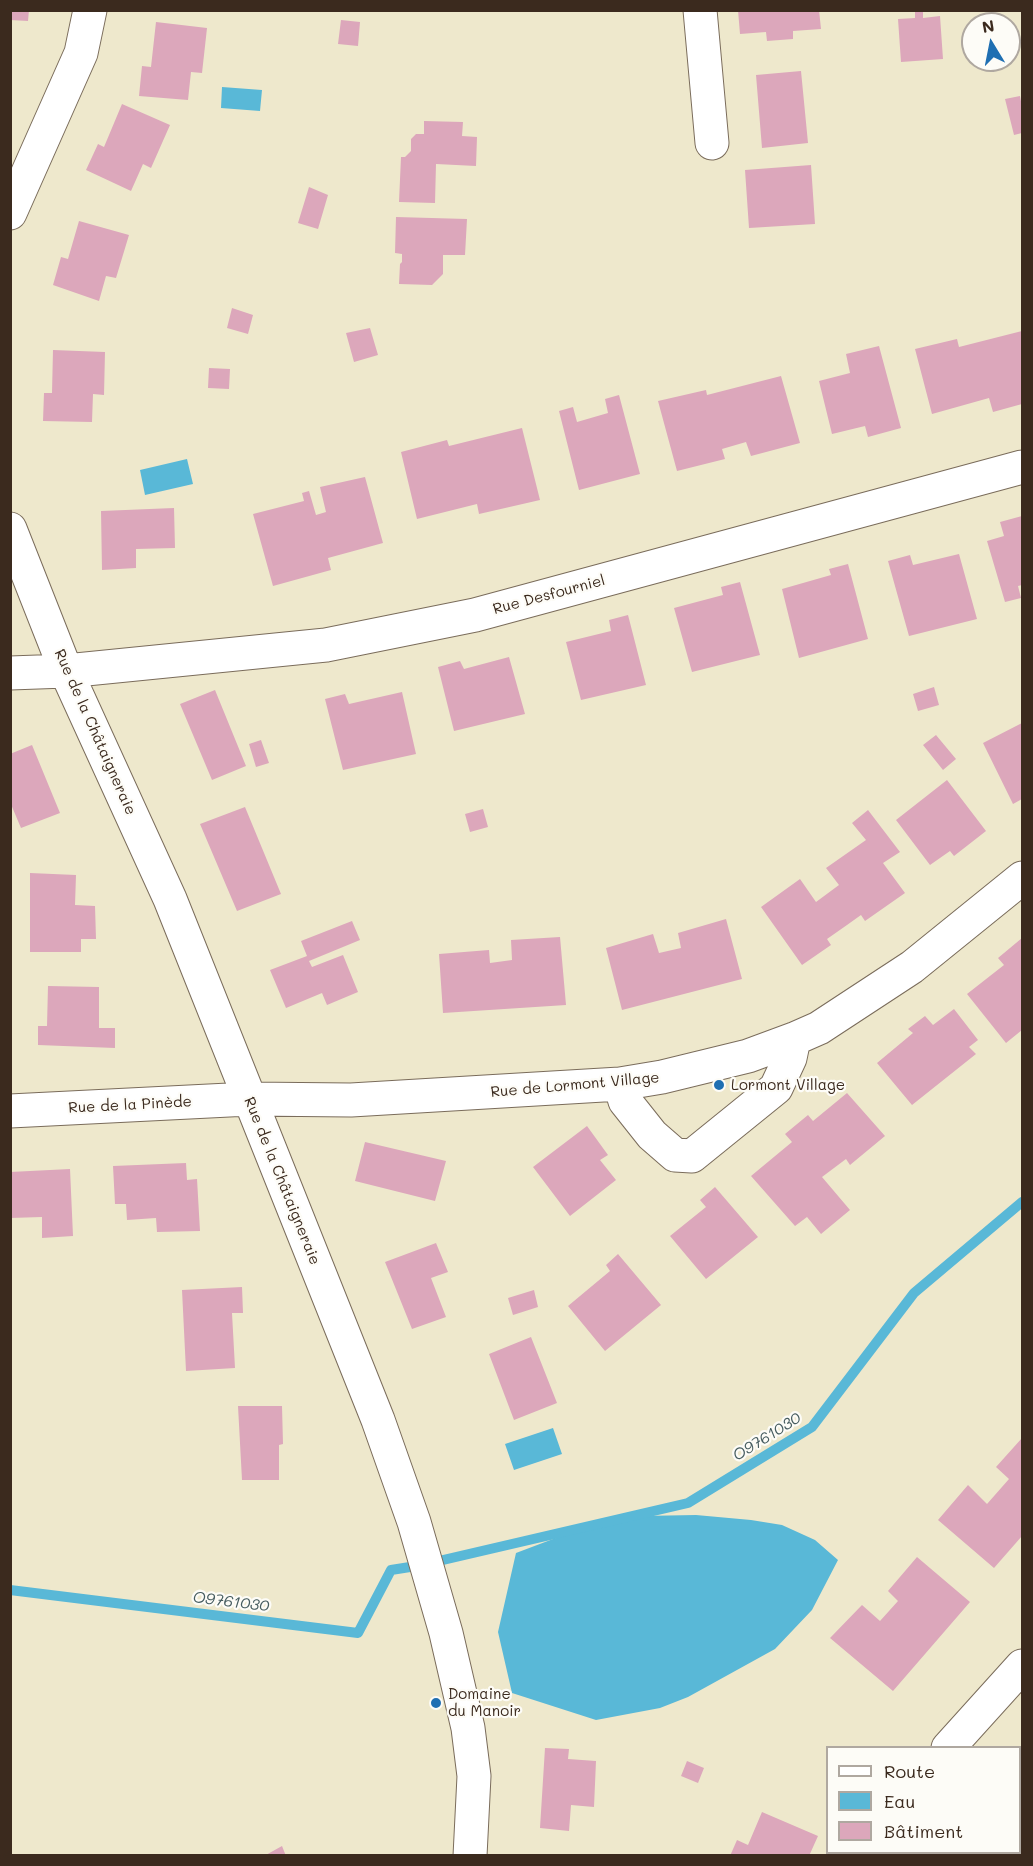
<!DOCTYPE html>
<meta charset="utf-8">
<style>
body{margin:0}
#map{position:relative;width:1033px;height:1866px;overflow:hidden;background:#eee8cc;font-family:Mali,sans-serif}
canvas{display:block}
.frame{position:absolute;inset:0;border:12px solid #3b2a1e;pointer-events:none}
.legend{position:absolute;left:826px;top:1746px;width:195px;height:108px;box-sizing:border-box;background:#fdfcf7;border:2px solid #afa8a0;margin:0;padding:8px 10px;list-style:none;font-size:18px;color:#3b2a1e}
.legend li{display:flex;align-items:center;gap:12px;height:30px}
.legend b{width:30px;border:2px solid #afa8a0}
.north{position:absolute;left:961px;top:12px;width:60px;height:60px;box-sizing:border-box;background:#fdfcf7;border:2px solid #afa8a0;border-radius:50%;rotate:350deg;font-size:16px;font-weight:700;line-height:24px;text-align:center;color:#3b2a1e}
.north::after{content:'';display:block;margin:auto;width:21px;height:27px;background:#1f6fb2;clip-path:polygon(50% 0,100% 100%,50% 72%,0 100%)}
</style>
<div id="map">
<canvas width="1033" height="1866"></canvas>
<div class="frame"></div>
<ul class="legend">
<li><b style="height:8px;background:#fff"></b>Route</li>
<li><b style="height:16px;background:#59b8d7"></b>Eau</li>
<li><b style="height:16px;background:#dca7bb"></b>Bâtiment</li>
</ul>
<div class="north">N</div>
</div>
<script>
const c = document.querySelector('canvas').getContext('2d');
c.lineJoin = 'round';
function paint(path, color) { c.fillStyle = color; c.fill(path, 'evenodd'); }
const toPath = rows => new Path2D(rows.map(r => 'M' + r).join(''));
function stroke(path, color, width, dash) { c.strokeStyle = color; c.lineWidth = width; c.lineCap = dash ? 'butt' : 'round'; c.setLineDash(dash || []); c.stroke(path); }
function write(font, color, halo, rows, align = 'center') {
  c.font = font + ' Mali,sans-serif'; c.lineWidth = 4.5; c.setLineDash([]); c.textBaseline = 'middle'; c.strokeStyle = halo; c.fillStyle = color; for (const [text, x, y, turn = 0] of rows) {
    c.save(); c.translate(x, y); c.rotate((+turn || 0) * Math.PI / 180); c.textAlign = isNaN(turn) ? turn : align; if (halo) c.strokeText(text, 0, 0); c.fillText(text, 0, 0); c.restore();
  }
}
paint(toPath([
 [222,87,262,90,260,111,221,108],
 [187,459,193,484,145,495,140,470],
 [553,1428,562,1454,514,1470,505,1444],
 [696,1515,751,1520,782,1525,815,1540,838,1560,812,1610,775,1649,688,1697,660,1708,596,1720,512,1693,498,1632,516,1553,561,1536,618,1520,641,1516]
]), '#59b8d7');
stroke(toPath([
 [443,1560,688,1503,812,1427,914,1293,1022,1202],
 [10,1590,358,1633,391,1570,410,1567]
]), '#59b8d7', 10);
paint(toPath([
 [10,10,29,10,28,21,10,20],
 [738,10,819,10,821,29,793,31,793,39,767,41,766,32,740,34],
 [915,10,923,10,923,18,940,16,943,59,901,62,898,19,915,18],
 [341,20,360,22,358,46,338,44],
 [156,22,207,28,202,73,191,72,188,100,139,96,142,66,151,67],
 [801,71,808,143,762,148,756,75],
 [1020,96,1022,107,1022,133,1014,135,1005,99],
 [122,104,170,125,151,168,143,164,131,191,86,170,98,144,104,147],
 [424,121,463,122,462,136,477,137,476,166,436,164,435,203,399,202,401,157,405,157,411,151,411,139,416,134,424,134],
 [811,165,815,224,749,228,745,170],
 [309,187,328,195,318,229,298,223],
 [396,217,467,219,465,255,443,255,443,274,432,285,399,284,400,264,402,262,402,254,395,253],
 [79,221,129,235,116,278,106,276,99,301,53,285,61,257,68,259],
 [232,308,253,315,248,334,227,328],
 [370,328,378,355,354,362,346,333],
 [1022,331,1022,404,993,412,989,398,932,414,915,349,957,339,959,347],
 [879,346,901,428,868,437,865,426,832,434,819,381,850,373,846,354],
 [53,350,105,352,104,395,93,394,92,422,43,421,44,393,52,393],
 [209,368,230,369,229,389,208,388],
 [781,376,800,443,751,456,746,442,722,449,725,459,677,471,658,401,706,390,707,395],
 [619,395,640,474,579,490,559,411,573,407,577,422,608,413,605,399],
 [522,428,540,500,479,514,477,504,417,519,401,452,447,440,449,446],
 [365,477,383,543,328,558,331,570,273,586,253,514,304,501,302,493,309,491,316,515,326,512,320,487],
 [174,508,175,548,136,549,136,568,102,570,101,511],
 [1022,516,1022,585,1018,586,1021,598,1005,602,987,541,1004,536,1000,522],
 [959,554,977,619,909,636,888,561,910,555,913,565],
 [848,564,868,639,799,658,782,589,831,575,829,569],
 [740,582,760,655,692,672,674,608,723,595,721,587],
 [628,615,646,685,581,700,566,642,611,631,609,620],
 [509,657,525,714,454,731,438,667,460,661,464,669],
 [934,687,939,705,918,711,913,694],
 [215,690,246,766,212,780,180,704],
 [402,692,416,754,343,770,325,699,345,694,349,704],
 [1022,723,1022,799,1013,804,983,743],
 [936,735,956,759,943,770,923,745],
 [261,740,269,763,256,767,249,744],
 [32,745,60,813,21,828,10,802,10,754],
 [947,780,986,831,954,856,950,851,930,865,896,820],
 [245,807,281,894,237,911,200,824],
 [483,809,488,827,470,832,465,814],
 [868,810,900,852,883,863,905,893,865,921,861,915,847,925,827,939,831,945,802,965,761,907,800,879,816,902,839,885,826,868,866,840,852,823],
 [30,873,76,875,75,905,95,906,96,939,81,939,81,952,30,952],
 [726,919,742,979,622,1010,606,948,653,934,659,953,681,948,678,933],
 [352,921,360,940,309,961,312,967,343,955,358,992,327,1005,322,993,286,1008,270,970,307,956,301,941],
 [560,937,566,1005,443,1013,439,954,489,950,490,963,512,960,511,940],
 [1022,938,1022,1030,1006,1043,967,994,1004,965,998,958],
 [48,986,99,987,99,1028,115,1028,115,1048,38,1045,38,1026,47,1026],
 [954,1009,978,1040,969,1047,976,1054,912,1105,877,1063,913,1033,908,1029,925,1016,933,1025],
 [847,1093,885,1136,850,1165,846,1159,822,1177,850,1210,821,1234,807,1217,795,1226,751,1176,792,1142,785,1134,808,1115,813,1121],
 [587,1126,608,1155,600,1160,616,1180,570,1216,533,1167],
 [365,1142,446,1161,435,1201,355,1181],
 [186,1163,187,1180,197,1179,200,1231,157,1232,156,1218,127,1220,126,1204,115,1204,113,1166],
 [70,1169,73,1236,42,1238,42,1217,10,1218,10,1172],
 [715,1187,758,1237,706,1279,670,1236,706,1207,700,1200],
 [436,1243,448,1272,431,1278,446,1317,412,1329,385,1262],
 [618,1254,661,1305,605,1351,568,1306,610,1271,606,1265],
 [242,1287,243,1313,232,1313,235,1368,186,1371,182,1290],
 [534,1290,538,1307,513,1315,508,1298],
 [531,1337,557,1403,514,1420,489,1354],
 [238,1406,282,1406,283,1444,279,1445,279,1480,242,1480],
 [1022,1438,1022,1536,994,1568,938,1520,968,1485,987,1504,1009,1479,996,1467],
 [917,1557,970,1602,893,1691,830,1638,862,1605,880,1621,898,1601,888,1591],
 [545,1748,569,1749,568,1759,596,1761,594,1807,571,1805,569,1831,540,1828],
 [687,1761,704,1768,698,1783,681,1776],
 [1022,1784,1022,1856,984,1856,981,1852,1020,1852,1020,1787],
 [762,1812,818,1836,809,1856,730,1856,737,1840,748,1845],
 [282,1846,286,1856,264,1856]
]), '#dca7bb');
const minor = toPath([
 [700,10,712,143],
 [10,213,81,53,90,10],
 [10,529,66,671,170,899,378,1420,414,1522,446,1633,468,1728,474,1776,470,1856],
 [10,673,66,671,326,645,475,615,1022,467],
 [620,1084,625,1101,652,1135,675,1155,692,1156,776,1088,790,1058,794,1039],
 [10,1111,249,1099,351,1100,620,1084,662,1077,748,1056,794,1039,819,1028,912,967,1022,878],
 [948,1748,1022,1666],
 [876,1856,878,1852]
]);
stroke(minor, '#7a6c5b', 35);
stroke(minor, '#fff', 33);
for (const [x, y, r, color] of [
 [719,1085,6,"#1f6fb2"],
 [436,1703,6,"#1f6fb2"]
]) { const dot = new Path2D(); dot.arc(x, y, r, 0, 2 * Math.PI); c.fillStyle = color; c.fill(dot); stroke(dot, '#fdfcf7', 2); }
write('15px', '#3b2a1e', '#fdfcf7', [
 ["Rue Desfourniel",549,595,-15],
 ["Rue de la Châtaigneraie",95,732,66],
 ["Rue de Lormont Village",575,1085,-5],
 ["Rue de la Pinède",130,1105,-3],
 ["Rue de la Châtaigneraie",282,1181,68]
]);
write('15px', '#3b2a1e', '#fdfcf7', [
 ["Lormont Village",731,1085],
 ["Domaine",448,1694],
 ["du Manoir",448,1711]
], 'left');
write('italic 16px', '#465c5f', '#fdfcf7', [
 ["O9761030",767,1437,-32],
 ["O9761030",231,1602,7]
]);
</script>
